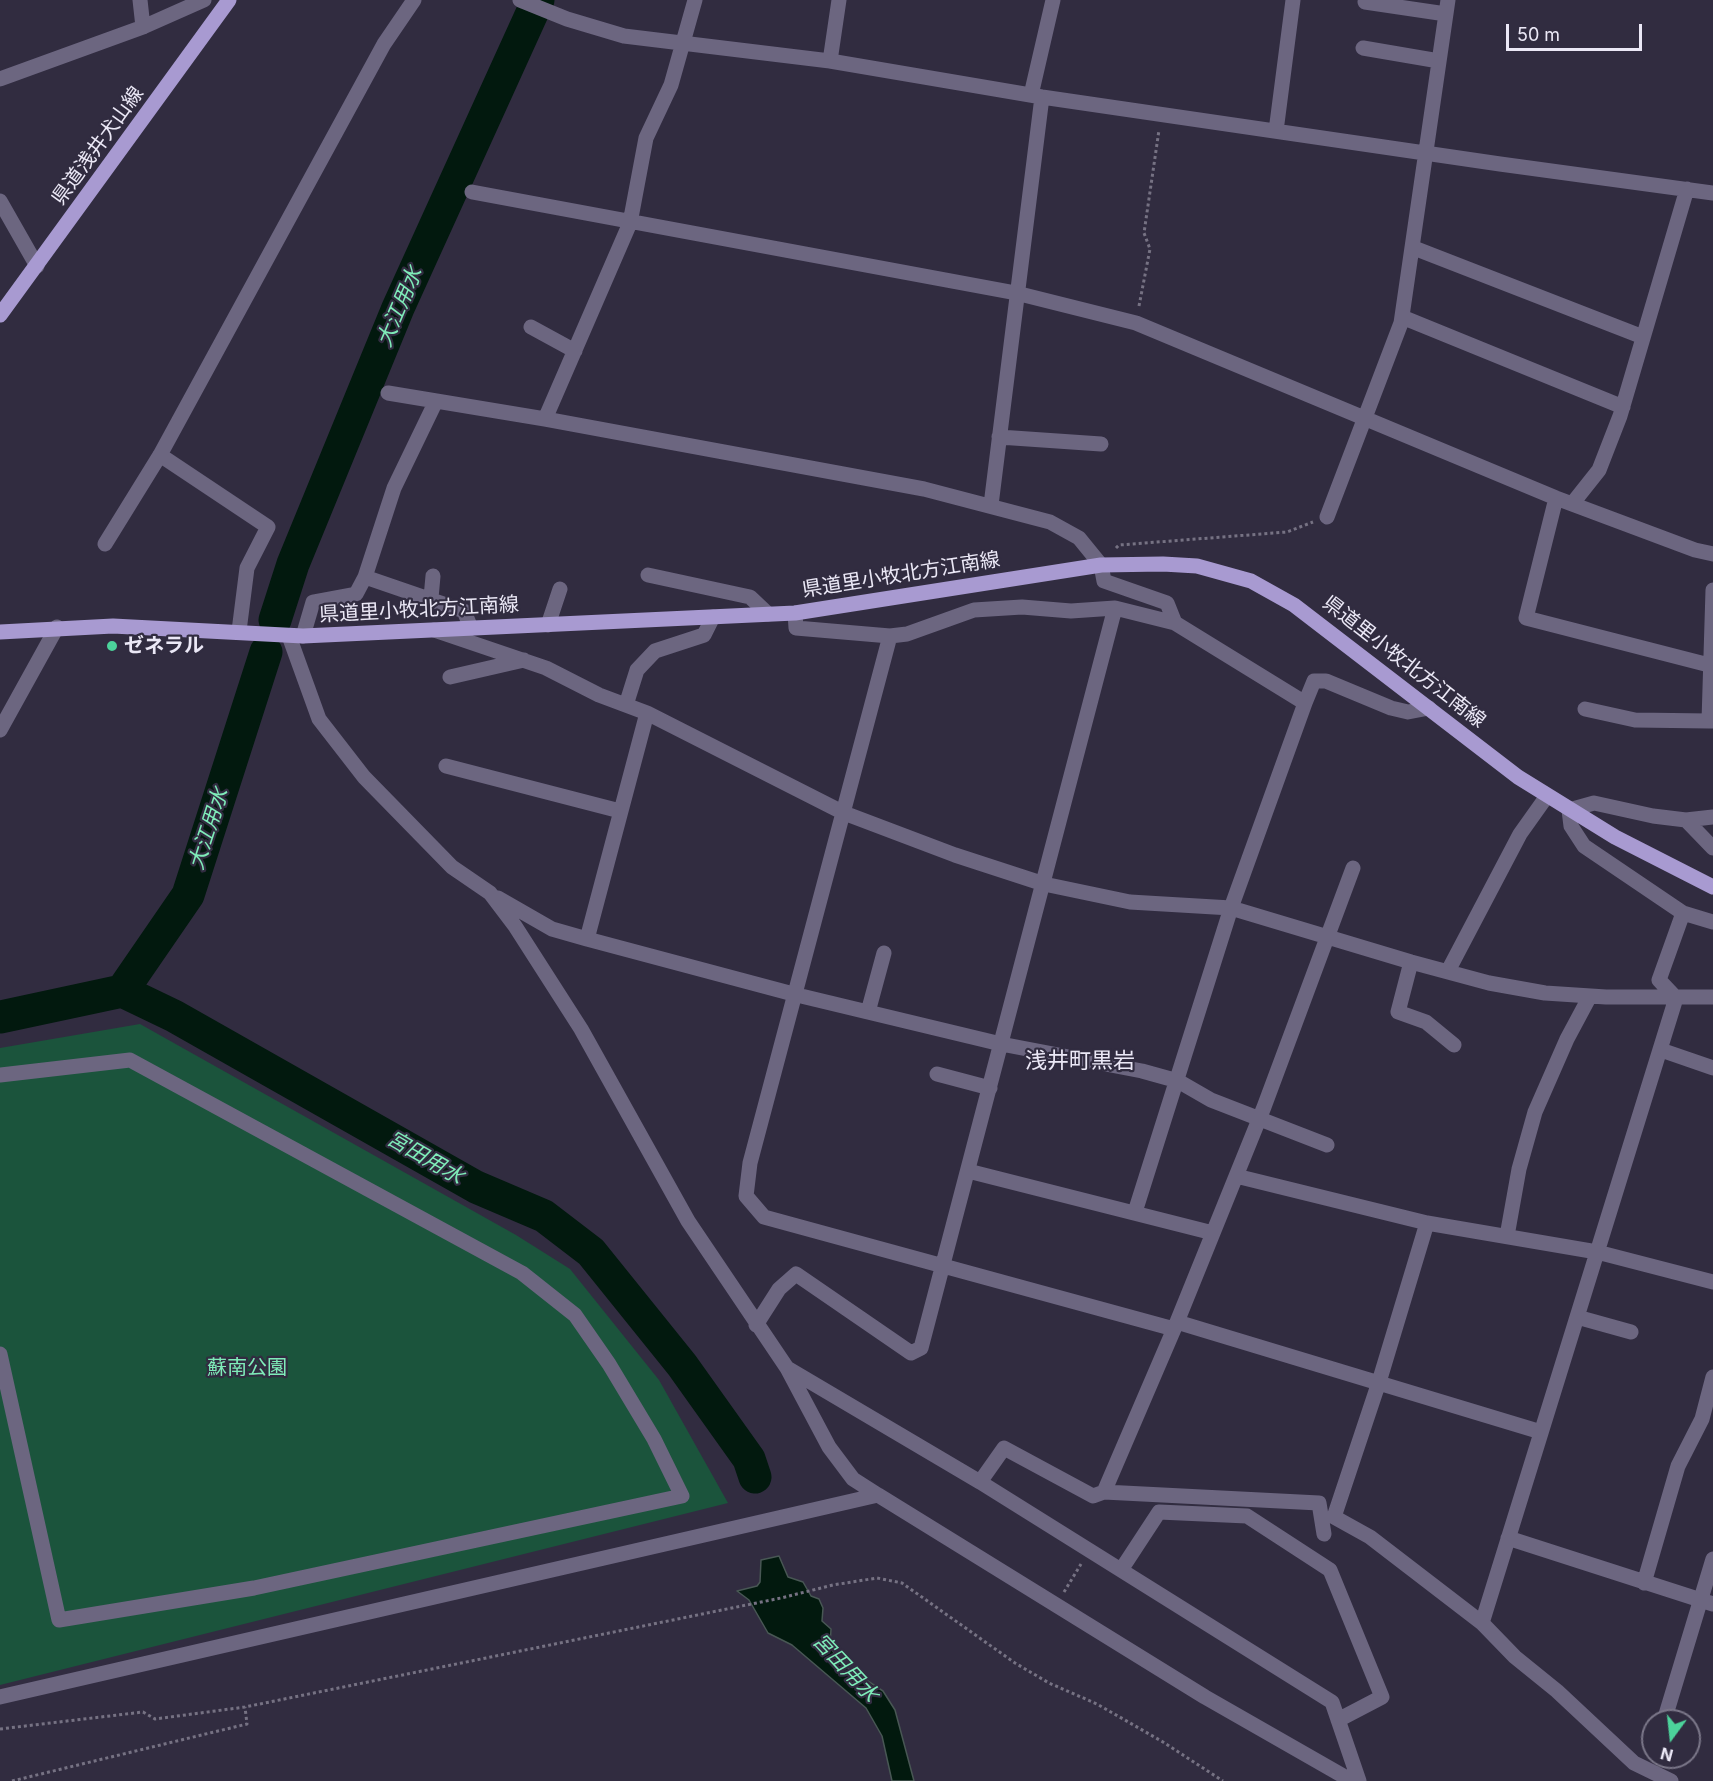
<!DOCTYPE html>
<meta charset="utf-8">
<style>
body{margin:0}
#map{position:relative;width:1713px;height:1781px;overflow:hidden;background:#312c40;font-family:Inter,sans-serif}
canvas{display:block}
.north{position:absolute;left:1641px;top:1709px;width:60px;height:60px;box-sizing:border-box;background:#312c40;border:2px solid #7b7789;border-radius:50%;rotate:195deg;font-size:16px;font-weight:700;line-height:24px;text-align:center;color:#ebe8f6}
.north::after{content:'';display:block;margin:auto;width:21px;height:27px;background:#4cd39b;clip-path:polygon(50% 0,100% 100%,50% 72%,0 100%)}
.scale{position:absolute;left:1506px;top:24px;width:136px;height:27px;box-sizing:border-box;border:3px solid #ebe8f6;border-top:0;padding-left:8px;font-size:18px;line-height:21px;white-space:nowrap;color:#ebe8f6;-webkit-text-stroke:4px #312c40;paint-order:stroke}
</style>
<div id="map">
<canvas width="1713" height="1781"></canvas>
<div class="north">N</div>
<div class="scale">50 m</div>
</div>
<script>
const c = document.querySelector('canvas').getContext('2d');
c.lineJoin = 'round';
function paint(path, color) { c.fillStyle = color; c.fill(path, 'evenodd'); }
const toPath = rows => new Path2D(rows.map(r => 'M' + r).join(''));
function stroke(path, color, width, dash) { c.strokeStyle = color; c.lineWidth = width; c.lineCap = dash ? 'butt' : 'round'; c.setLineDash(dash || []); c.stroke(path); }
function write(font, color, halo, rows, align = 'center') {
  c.font = font + ' Inter,"Noto Sans JP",sans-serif'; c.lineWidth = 4.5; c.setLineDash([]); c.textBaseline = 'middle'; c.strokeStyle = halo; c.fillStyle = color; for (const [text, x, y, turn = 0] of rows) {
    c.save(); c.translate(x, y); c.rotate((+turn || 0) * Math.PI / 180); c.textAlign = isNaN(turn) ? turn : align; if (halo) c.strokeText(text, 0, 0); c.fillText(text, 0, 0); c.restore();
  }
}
paint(toPath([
 [140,1024,516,1235,570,1269,659,1380,728,1503,0,1685,0,1048]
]), '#1b543c');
const water = toPath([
 [779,1556,788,1577,803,1582,811,1596,819,1599,823,1608,822,1621,831,1629,830,1646,839,1662,883,1691,895,1710,914,1781,892,1781,882,1736,866,1708,792,1645,768,1633,749,1600,737,1591,757,1586,760,1582,761,1560,779,1556]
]);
paint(water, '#02190e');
stroke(water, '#485754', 1.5);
stroke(toPath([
 [275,620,293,564,398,308,538,0],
 [122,991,188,895,266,652],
 [0,1017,122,991,174,1016,476,1187,544,1216,591,1252,682,1365,749,1459,755,1477]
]), '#02190e', 33);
stroke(toPath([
 [1139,306,1150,249,1144,233,1159,130],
 [1116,548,1119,545,1287,532,1313,522],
 [1064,1592,1081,1564],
 [0,1729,143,1712,155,1719,245,1707,781,1598,833,1585,877,1578,902,1583,1015,1663,1049,1683,1097,1704,1163,1742,1223,1781],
 [12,1781,247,1724,245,1707]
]), '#767283', 3, [3, 3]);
stroke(toPath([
 [140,0,143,27],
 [520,0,567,19,624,36,830,61,1042,97,1500,164,1713,193],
 [1365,2,1446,14],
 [1363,48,1439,61],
 [830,61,839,0],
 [0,79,143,27,204,0],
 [1031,95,1053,0],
 [1276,131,1293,0],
 [472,192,1016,293,1136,323,1556,498,1695,550,1713,554],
 [0,201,37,266],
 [1414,248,1643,337],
 [1402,317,1623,407],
 [531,327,575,351],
 [388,393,545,419,924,489,1050,522,1079,538,1101,565,1104,581,1167,603,1175,623,1305,703,1231,908,1135,1212],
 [545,419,630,223,646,138,671,85,695,0],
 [999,437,1101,444],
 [160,455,268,527,247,568,239,631],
 [1556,498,1526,618,1709,665],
 [1572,504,1599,470,1620,416,1687,189],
 [991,505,1042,97],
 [1327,517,1401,323,1448,0],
 [105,544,160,455,384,44,414,0],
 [648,575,750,597,768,614],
 [365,577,464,611,471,628],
 [1713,590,1709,721,1713,721],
 [431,598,433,576],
 [795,613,796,628,890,636,907,634,974,610,1022,607,1071,611,1115,608],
 [548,625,560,589],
 [434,630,546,668,599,695,647,713,844,813,955,855,1044,884,1130,902,1231,908,1411,962,1489,983,1545,993,1606,997,1713,997],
 [289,636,319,719,364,777,452,867,490,893,515,926,581,1029,688,1221,787,1368,829,1447,853,1479,878,1495],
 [303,636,313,602,356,594,365,577,394,488,436,401],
 [890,636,750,1163,746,1196,764,1217,1174,1329],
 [450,677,524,660],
 [1305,703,1314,681,1326,681,1391,708,1408,712,1429,708],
 [626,705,637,670,655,651,704,635,713,617],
 [1585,709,1635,720,1709,721],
 [647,713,587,939,797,995,1001,1044,1142,1071,1178,1081,1211,1100,1327,1145],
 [0,730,57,627],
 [446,766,620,811],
 [1713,817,1686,820,1653,816,1594,803,1569,810,1571,826,1584,846,1683,913,1713,922],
 [1686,820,1713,848],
 [498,898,552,929,587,939],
 [1411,962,1398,1012,1426,1022,1454,1045],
 [1448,971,1520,834,1547,796],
 [868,1012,884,953],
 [1661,1050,1713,1068],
 [937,1074,990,1088],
 [0,1075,130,1060,522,1273,575,1315,609,1364,654,1439,682,1496,254,1588,59,1620,0,1354],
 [968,1171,1213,1233],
 [1236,1176,1427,1223,1597,1252,1713,1282],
 [1427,1223,1379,1382,1334,1517,1370,1537,1482,1623],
 [1507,1236,1519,1169,1535,1112,1567,1039,1590,996],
 [1577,1317,1631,1332],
 [1177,1322,1541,1432],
 [756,1325,779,1289,796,1274,911,1353,921,1348,1115,608,1175,623],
 [787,1368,980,1482,1332,1702,1359,1781],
 [980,1482,1004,1448,1093,1496,1104,1492,1177,1322,1264,1107,1353,868],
 [1104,1492,1319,1503,1324,1534],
 [1508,1538,1713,1604],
 [1121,1570,1159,1512,1247,1516,1330,1570,1382,1697,1338,1720],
 [1644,1583,1678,1466,1702,1419,1713,1377],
 [0,1697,878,1495,1205,1697,1352,1781],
 [1664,1721,1713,1559],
 [1671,1781,1634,1763,1557,1691,1515,1657,1482,1623,1676,998,1659,980,1683,913]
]), '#6c6680', 15);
stroke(toPath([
 [0,315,229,0],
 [0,632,113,626,303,636,795,613,1101,565,1163,564,1197,566,1251,581,1294,605,1518,777,1615,837,1713,887]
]), '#a89ad1', 15);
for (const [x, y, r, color] of [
 [112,646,6,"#4cd39b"]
]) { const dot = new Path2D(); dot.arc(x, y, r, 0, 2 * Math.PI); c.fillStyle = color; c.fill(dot); stroke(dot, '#312c40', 2); }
write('20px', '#ebe8f6', '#312c40', [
 ["県道浅井犬山線",98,146,-54],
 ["県道里小牧北方江南線",901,575,-9],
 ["県道里小牧北方江南線",419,610,-3],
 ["県道里小牧北方江南線",1404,662,38]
]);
write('bold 20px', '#ebe8f6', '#312c40', [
 ["ゼネラル",124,646]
], 'left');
write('20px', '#7fecb9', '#312c40', [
 ["蘇南公園",247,1368]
]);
write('italic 21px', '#7fecb9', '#312c40', [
 ["大江用水",400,307,-67],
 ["大江用水",209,829,-72],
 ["宮田用水",425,1158,30],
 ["宮田用水",845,1668,47]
]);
write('22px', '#ebe8f6', '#312c40', [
 ["浅井町黒岩",1080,1061]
]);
</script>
